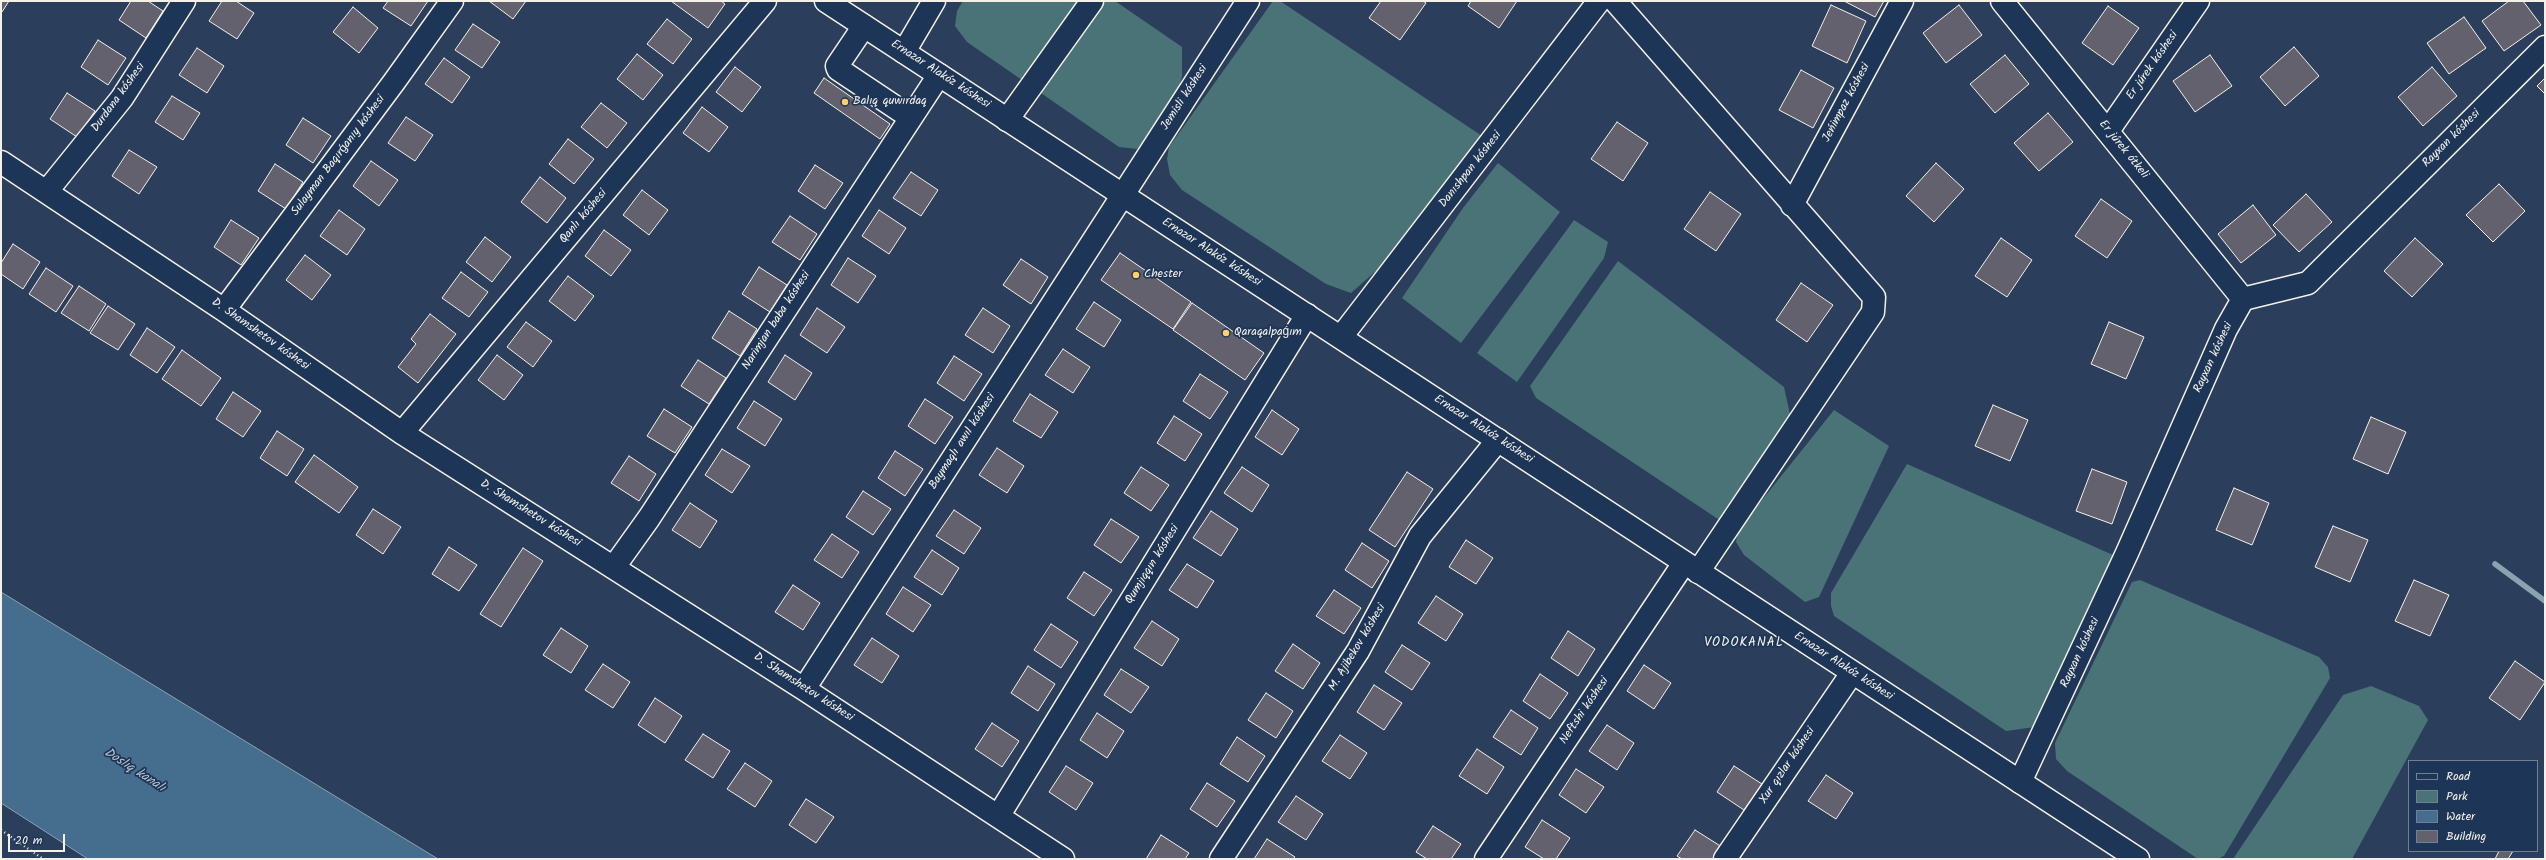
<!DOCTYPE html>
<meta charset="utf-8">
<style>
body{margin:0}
#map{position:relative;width:2546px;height:860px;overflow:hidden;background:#2b3e5b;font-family:Kalam,sans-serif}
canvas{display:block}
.frame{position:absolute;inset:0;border:2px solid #f4f1e8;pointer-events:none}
.legend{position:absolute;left:2408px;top:760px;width:130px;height:92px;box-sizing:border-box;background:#1d3557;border:1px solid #738091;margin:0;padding:5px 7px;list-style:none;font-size:12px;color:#f4f1e8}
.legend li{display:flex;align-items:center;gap:8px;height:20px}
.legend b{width:20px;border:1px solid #738091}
.scale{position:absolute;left:8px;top:834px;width:57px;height:18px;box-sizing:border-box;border:2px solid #f4f1e8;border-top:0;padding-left:5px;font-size:12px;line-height:14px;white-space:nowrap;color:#f4f1e8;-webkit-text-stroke:3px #1d3557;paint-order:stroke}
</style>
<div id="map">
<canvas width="2546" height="860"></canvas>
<div class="frame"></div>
<ul class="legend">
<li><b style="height:5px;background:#1d3557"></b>Road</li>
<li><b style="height:11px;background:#4a7378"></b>Park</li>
<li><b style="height:11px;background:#456d8d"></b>Water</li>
<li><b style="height:11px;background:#63616d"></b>Building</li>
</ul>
<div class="scale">20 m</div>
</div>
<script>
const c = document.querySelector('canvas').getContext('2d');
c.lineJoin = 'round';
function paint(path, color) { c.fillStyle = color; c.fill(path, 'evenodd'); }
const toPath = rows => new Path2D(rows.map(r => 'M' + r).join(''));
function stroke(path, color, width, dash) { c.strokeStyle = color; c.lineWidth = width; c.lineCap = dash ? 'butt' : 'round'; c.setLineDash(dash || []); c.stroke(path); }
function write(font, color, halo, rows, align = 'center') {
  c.font = font + ' Kalam,sans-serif'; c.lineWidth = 3.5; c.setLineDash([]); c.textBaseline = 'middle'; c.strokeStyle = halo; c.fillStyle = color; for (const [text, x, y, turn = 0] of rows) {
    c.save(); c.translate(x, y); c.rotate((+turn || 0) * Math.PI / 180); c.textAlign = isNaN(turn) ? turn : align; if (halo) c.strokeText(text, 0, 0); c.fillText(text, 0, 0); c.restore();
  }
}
paint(toPath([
 [963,1,1115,1,1182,47,1182,77,1174,104,1150,142,1137,149,1119,147,967,42,955,26,957,11],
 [1273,1,1280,1,1482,136,1384,264,1351,293,1326,284,1182,190,1170,175,1167,159,1169,147],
 [1498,163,1560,212,1461,343,1402,298,1463,208],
 [1574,220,1608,242,1604,258,1517,382,1477,353],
 [1618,261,1784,387,1791,419,1721,521,1536,398,1530,386],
 [1834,410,1889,446,1819,597,1805,602,1744,555,1736,542,1738,530],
 [1907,464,2113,555,2035,727,2006,731,1834,616,1831,606,1831,593],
 [2140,580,2319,657,2328,667,2330,678,2224,856,2217,859,2198,859,2067,771,2056,759,2055,743,2132,582],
 [2371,686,2419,706,2428,720,2352,859,2233,859,2343,695]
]), '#4a7378');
const water = toPath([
 [1,592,438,859,88,859,1,803,1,592]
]);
paint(water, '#456d8d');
stroke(water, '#8ba2b1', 1);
stroke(toPath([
 [2495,564,2545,601]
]), '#8ba2b1', 5.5);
const building = toPath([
 [1,1,9,1,2,12,1,12,1,1],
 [131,1,148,1,163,11,146,38,119,20,131,1],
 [222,1,236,1,254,13,237,39,209,21,222,1],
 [388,1,428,1,411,26,383,8,388,1],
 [489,1,526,1,513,19,489,1],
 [671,1,721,1,725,4,708,28,671,1],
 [1381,1,1423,1,1426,3,1400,40,1369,18,1381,1],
 [1471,1,1517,1,1499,28,1468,6,1471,1],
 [1844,1,1884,1,1875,17,1844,1],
 [2509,1,2523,1,2541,25,2504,51,2482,21,2509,1],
 [1831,5,1866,21,1847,63,1812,46,1831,5],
 [1959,5,1982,35,1946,63,1923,33,1959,5],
 [2108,6,2139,28,2113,65,2082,43,2108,6],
 [353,7,378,28,359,53,333,32,353,7],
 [2464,17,2486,48,2449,74,2427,43,2464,17],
 [667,19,692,39,673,64,647,44,667,19],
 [473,24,500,42,482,68,455,50,473,24],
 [98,40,126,58,108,85,81,67,98,40],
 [2294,47,2319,76,2285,106,2260,77,2294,47],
 [197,48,224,66,207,93,179,75,197,48],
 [637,54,663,75,643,100,617,79,637,54],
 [2005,55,2029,84,1995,113,1970,84,2005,55],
 [2210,55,2232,86,2195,112,2173,81,2210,55],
 [444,58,470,77,452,103,425,84,444,58],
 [735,67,761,87,742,112,716,92,735,67],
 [2432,67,2457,96,2423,126,2398,97,2432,67],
 [1801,70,1834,88,1813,128,1779,110,1801,70],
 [824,78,890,124,880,139,814,93,824,78],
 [2545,78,2545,94,2537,86,2545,78],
 [67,93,95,111,77,137,50,119,67,93],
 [172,96,200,113,183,140,155,122,172,96],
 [601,103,627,123,607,148,581,127,601,103],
 [702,107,728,127,709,152,683,133,702,107],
 [2048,113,2073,142,2039,171,2014,143,2048,113],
 [406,117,433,135,415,161,388,143,406,117],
 [303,118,331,136,313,163,286,145,303,118],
 [1617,122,1648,143,1623,181,1591,159,1617,122],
 [568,139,594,159,574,184,549,164,568,139],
 [129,150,157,167,139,194,112,176,129,150],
 [371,161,398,180,379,206,353,186,371,161],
 [1936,163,1964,189,1934,222,1906,196,1936,163],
 [275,164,303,182,286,209,258,191,275,164],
 [815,165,843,183,825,209,798,191,815,165],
 [911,172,938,190,921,216,893,198,911,172],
 [540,177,566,198,547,223,521,202,540,177],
 [2499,184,2525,211,2493,242,2466,215,2499,184],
 [642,190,668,210,649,235,623,215,642,190],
 [1710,192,1741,214,1716,251,1684,229,1710,192],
 [2306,194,2332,222,2299,252,2273,225,2306,194],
 [2101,199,2132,221,2107,258,2075,236,2101,199],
 [2253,205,2276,235,2241,263,2218,234,2253,205],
 [339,210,365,229,347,255,320,236,339,210],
 [879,210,906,228,889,254,862,236,879,210],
 [790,216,817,234,800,260,772,242,790,216],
 [231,220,259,238,241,265,214,247,231,220],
 [604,230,631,250,611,276,585,256,604,230],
 [485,237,511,257,492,282,466,262,485,237],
 [2001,238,2032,260,2007,297,1975,276,2001,238],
 [2415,238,2443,264,2412,297,2384,271,2415,238],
 [13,244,40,262,23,289,1,274,1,263,13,244],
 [1120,253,1191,302,1173,329,1101,280,1120,253],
 [305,255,331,275,312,300,286,280,305,255],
 [848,258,876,276,858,303,831,285,848,258],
 [1021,259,1048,277,1031,304,1003,285,1021,259],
 [759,267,787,285,770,312,742,294,759,267],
 [46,268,73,286,56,312,29,294,46,268],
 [461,272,488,292,469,317,442,298,461,272],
 [568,276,594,296,575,321,549,301,568,276],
 [1801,283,1833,305,1807,342,1776,320,1801,283],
 [79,286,106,304,89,331,61,313,79,286],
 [1094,302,1121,320,1104,347,1076,329,1094,302],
 [1192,303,1264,353,1245,380,1173,330,1192,303],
 [108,306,135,324,118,350,90,333,108,306],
 [817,308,845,327,827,353,800,335,817,308],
 [983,308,1010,326,993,353,965,335,983,308],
 [729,311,757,329,740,356,712,338,729,311],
 [430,314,456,334,418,383,398,367,416,344,411,339,430,314],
 [526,322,552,341,533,367,507,347,526,322],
 [2109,322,2144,337,2126,379,2091,364,2109,322],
 [147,328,175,347,157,373,130,355,147,328],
 [1063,349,1090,367,1073,393,1045,375,1063,349],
 [182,350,221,378,201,406,162,379,182,350],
 [497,355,523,375,504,400,478,380,497,355],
 [785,355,812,373,795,400,768,382,785,355],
 [954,356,982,374,964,401,937,383,954,356],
 [698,360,726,378,709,404,681,386,698,360],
 [1200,374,1228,392,1210,419,1183,401,1200,374],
 [233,392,261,411,243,437,216,419,233,392],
 [1030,394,1058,412,1041,438,1013,421,1030,394],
 [925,399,953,417,935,444,908,426,925,399],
 [754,401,782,419,765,446,737,428,754,401],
 [1993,405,2028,420,2010,461,1975,446,1993,405],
 [664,409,692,427,675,453,647,436,664,409],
 [1272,410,1299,429,1282,455,1255,437,1272,410],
 [1174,416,1202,434,1185,461,1157,443,1174,416],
 [2371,417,2406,432,2388,474,2353,459,2371,417],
 [277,431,304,449,287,476,260,458,277,431],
 [997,448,1024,466,1007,493,979,475,997,448],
 [722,449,750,466,732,493,705,475,722,449],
 [895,451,923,469,905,496,878,478,895,451],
 [314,455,358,487,339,513,295,482,314,455],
 [629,456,656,474,639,501,611,483,629,456],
 [1141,467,1169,485,1151,511,1124,493,1141,467],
 [1242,467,1269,485,1252,512,1224,493,1242,467],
 [2092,469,2127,482,2112,524,2076,511,2092,469],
 [1407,472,1433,489,1395,547,1369,530,1407,472],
 [2234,488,2269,503,2252,545,2216,530,2234,488],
 [863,491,891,509,873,535,846,517,863,491],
 [690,503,717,521,700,548,672,530,690,503],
 [373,509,401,527,383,554,356,535,373,509],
 [954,510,981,528,964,554,936,536,954,510],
 [1211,511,1238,529,1221,556,1193,538,1211,511],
 [1111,519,1139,537,1121,563,1094,545,1111,519],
 [2333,526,2368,540,2350,582,2315,567,2333,526],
 [832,534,859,552,842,578,814,560,832,534],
 [1466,540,1493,558,1476,584,1449,567,1466,540],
 [1362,543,1389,561,1372,588,1345,570,1362,543],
 [449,547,477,565,459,591,432,574,449,547],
 [523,548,543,561,501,627,480,614,523,548],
 [932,550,959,568,942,595,914,577,932,550],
 [1187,564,1214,581,1197,608,1169,590,1187,564],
 [1084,572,1112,590,1094,616,1067,598,1084,572],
 [2414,580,2449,595,2430,636,2395,621,2414,580],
 [793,585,820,603,803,630,775,612,793,585],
 [903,587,931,605,913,632,886,614,903,587],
 [1334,590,1361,608,1344,634,1316,616,1334,590],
 [1436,596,1463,614,1446,641,1418,623,1436,596],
 [1152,621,1179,639,1162,666,1134,648,1152,621],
 [1051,624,1078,642,1061,668,1034,650,1051,624],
 [561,628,588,646,571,673,543,655,561,628],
 [1568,631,1595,649,1578,676,1551,658,1568,631],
 [872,638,899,656,882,683,854,665,872,638],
 [1293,644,1320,663,1303,689,1275,671,1293,644],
 [1402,645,1430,663,1412,690,1385,672,1402,645],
 [2515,661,2545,682,2520,720,2489,698,2515,661],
 [603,664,630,682,613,708,585,690,603,664],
 [1644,665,1671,683,1654,709,1627,691,1644,665],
 [1028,666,1055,684,1038,711,1011,693,1028,666],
 [1121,669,1149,687,1131,713,1104,695,1121,669],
 [1540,674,1568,693,1550,719,1523,701,1540,674],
 [1374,685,1402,703,1384,730,1357,712,1374,685],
 [1266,693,1293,711,1276,738,1248,720,1266,693],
 [655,698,682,716,665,743,638,725,655,698],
 [1511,710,1538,728,1521,755,1493,737,1511,710],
 [1097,713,1124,731,1107,758,1080,740,1097,713],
 [992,723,1019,741,1002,767,975,749,992,723],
 [1607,725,1634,743,1617,770,1589,751,1607,725],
 [703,734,730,751,713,778,685,760,703,734],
 [1340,735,1367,753,1350,779,1322,761,1340,735],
 [1237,737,1265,756,1248,782,1220,764,1237,737],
 [1477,749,1504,767,1487,794,1459,776,1477,749],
 [745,763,772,781,755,807,727,789,745,763],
 [1066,766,1093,783,1076,810,1049,792,1066,766],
 [1734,766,1762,784,1744,810,1717,792,1734,766],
 [1576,769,1604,787,1586,813,1559,795,1576,769],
 [1826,775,1853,793,1836,819,1808,801,1826,775],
 [1207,783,1235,801,1217,827,1190,809,1207,783],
 [1296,796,1323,814,1306,840,1278,822,1296,796],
 [806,799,834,817,816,843,789,825,806,799],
 [1542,820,1570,838,1556,859,1544,859,1525,847,1542,820],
 [1433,826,1461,844,1451,859,1427,859,1416,852,1433,826],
 [1695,830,1722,847,1715,859,1682,859,1677,856,1695,830],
 [1161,835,1189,853,1185,859,1146,859,1161,835],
 [1267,839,1295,857,1293,859,1254,859,1267,839],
 [2499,851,2513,851,2508,859,2495,859,2499,851]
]);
paint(building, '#63616d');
stroke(building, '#f4f1e8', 1);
const minor = toPath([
 [1615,1,1874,297,1873,312,1698,572],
 [2002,1,2243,299],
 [864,26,837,66,838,69,910,117],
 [904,52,934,1],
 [1007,120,1092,1],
 [2108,131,2198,1],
 [1,162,224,310,402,433,804,689,1063,859],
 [47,191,122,98,184,1],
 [1792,205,1902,1],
 [224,310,394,82,452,1],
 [1341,337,1599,1],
 [402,433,765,1],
 [614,567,649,518,939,75],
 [804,689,1248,1],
 [2020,782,2127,553,2226,329,2243,299,2308,283,2545,47],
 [999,815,1307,315],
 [1221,859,1358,651,1420,536,1498,440],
 [1486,859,1684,563],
 [1725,859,1852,673]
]);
const major = toPath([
 [826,1,2138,859]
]);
stroke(minor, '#f4f1e8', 25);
stroke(major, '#f4f1e8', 25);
stroke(toPath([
 [1,830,43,859]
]), '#f4f1e8', 2.5, [1, 3]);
stroke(minor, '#1d3557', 22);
stroke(major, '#1d3557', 22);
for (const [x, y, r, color] of [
 [845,102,4,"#ffd166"],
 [1136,275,4,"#ffd166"],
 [1226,333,4,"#ffd166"]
]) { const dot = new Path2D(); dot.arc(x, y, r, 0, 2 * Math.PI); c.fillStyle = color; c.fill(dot); stroke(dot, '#1d3557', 1.5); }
write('12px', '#f4f1e8', '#1d3557', [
 ["Er júrek kóshesi",2153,66,-55],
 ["Ernazar Alakóz kóshesi",940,75,33],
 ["Durdana kóshesi",119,98,-54],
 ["Jemisli kóshesi",1185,98,-57],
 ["Jeńimpaz kóshesi",1847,103,-62],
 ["Rayxan kóshesi",2452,139,-45],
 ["Er júrek ótkeli",2123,150,51],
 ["Sulayman Baqırǵanıy kóshesi",339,156,-53],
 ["Danıshpan kóshesi",1471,170,-52],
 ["Qanlı kóshesi",584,217,-50],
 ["Ernazar Alakóz kóshesi",1211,253,33],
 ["Narimjan baba kóshesi",777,321,-57],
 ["D. Shamshetov kóshesi",260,335,35],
 ["Rayxan kóshesi",2214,358,-65],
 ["Ernazar Alakóz kóshesi",1483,430,33],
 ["Baymaqlı awıl kóshesi",963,442,-57],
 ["D. Shamshetov kóshesi",530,514,32],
 ["Qumjıqqın kóshesi",1153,565,-58],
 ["M. Ajibekov kóshesi",1358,648,-59],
 ["Rayxan kóshesi",2081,653,-65],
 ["Ernazar Alakóz kóshesi",1843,667,33],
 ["D. Shamshetov kóshesi",803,688,33],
 ["Neftshi kóshesi",1585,711,-56],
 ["Xur qızlar kóshesi",1788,766,-56]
]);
write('12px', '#f4f1e8', '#1d3557', [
 ["Balıq quwırdaq",853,102],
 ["Chester",1144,275],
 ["Qaraqalpaǵım",1234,333]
], 'left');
c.letterSpacing = '1px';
write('13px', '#f4f1e8', '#1d3557', [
 ["VODOKANAL",1744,644]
]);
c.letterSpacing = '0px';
write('italic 13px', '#b7c3c8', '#1d3557', [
 ["Doslıq kanalı",134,771,33]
]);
</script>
